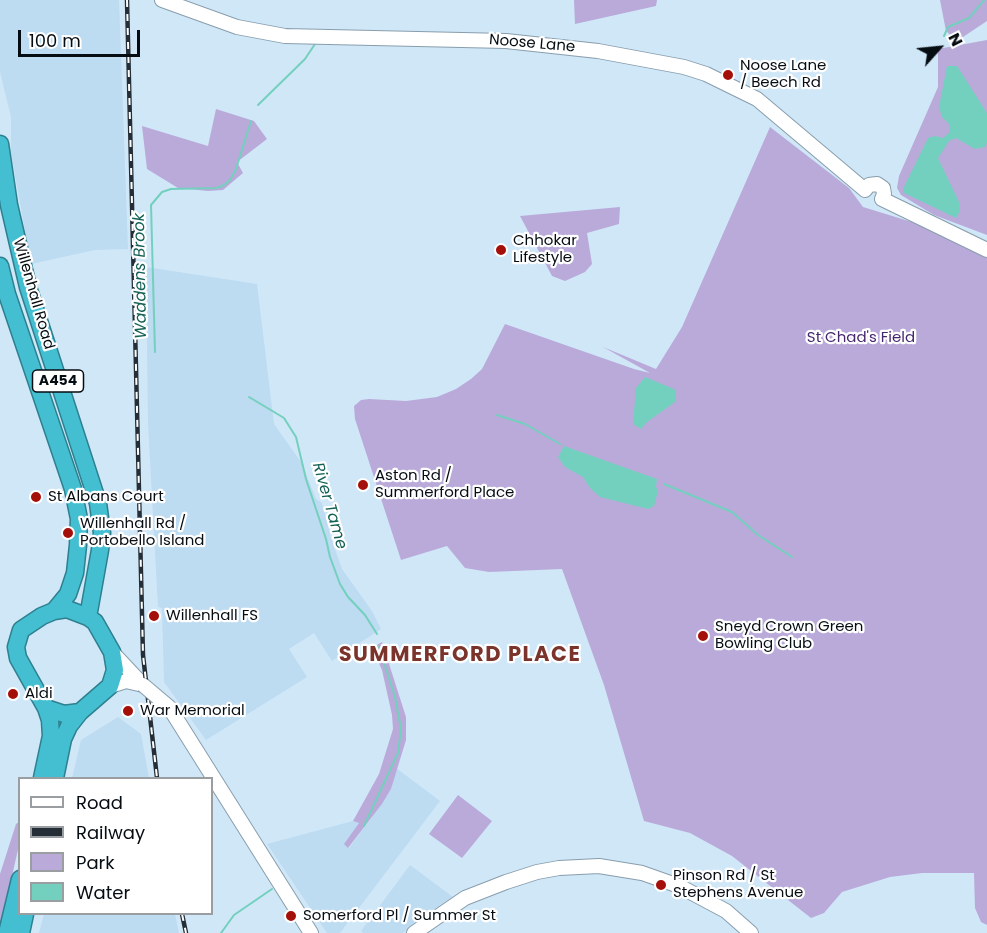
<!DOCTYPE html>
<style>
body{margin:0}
#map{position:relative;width:987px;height:933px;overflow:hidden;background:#d0e7f8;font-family:Poppins,sans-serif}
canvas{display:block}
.legend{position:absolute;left:18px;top:777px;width:195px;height:138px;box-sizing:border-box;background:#fff;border:2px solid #9b9ea0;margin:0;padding:8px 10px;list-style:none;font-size:18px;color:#050c12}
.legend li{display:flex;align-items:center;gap:12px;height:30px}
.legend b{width:30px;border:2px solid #9b9ea0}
.north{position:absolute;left:909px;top:18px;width:60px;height:60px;-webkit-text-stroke:4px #fff;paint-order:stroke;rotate:63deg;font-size:16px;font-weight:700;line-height:24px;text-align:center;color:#050c12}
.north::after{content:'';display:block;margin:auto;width:21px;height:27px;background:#050c12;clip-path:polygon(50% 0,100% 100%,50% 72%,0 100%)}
.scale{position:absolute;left:18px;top:30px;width:122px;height:27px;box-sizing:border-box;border:3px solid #050c12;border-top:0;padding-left:8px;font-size:18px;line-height:21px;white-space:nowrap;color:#050c12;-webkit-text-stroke:4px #fff;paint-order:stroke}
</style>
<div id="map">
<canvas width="987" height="933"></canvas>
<ul class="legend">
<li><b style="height:8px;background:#fff"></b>Road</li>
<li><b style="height:8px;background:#252e36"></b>Railway</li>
<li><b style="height:16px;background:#b9aada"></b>Park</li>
<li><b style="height:16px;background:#74d0be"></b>Water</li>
</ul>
<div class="north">N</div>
<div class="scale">100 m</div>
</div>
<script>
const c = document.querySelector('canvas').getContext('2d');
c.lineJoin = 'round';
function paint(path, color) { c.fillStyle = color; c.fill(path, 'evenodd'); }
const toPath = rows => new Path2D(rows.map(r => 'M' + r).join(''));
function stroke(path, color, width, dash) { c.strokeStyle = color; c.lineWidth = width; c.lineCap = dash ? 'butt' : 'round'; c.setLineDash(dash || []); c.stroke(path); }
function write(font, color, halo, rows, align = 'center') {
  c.font = font + ' Poppins,sans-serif'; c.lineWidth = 4.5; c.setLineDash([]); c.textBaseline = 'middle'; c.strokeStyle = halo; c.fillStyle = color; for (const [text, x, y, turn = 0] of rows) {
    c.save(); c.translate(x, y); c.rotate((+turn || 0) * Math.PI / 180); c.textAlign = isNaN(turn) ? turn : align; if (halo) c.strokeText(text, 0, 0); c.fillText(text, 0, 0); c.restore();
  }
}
paint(toPath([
 [0,0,119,0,128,249,95,250,31,264,11,153,11,117,0,72],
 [146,267,257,284,274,424,301,462,316,499,322,503,331,538,342,569,372,611,381,629,332,661,314,633,289,649,307,677,206,740,164,682,162,608,158,607,148,422],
 [118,717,141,734,149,778,72,778,81,740],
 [396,768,440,801,340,933,327,933,267,844,353,821,359,823,345,843,349,848,382,804,391,789],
 [410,865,453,897,417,920,403,933,363,933,361,931],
 [44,914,175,914,179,933,39,933]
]), '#bddbf1');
paint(toPath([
 [574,0,657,0,656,6,575,24],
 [940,0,987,0,987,21,957,41,946,31],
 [987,40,987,235,934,215,901,195,897,188,899,176,938,87,938,49],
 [216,109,254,121,267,139,237,162,243,173,223,190,208,191,178,188,147,169,142,126,208,146],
 [770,127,849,188,863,207,915,223,987,256,987,925,981,922,975,908,974,873,922,873,890,877,842,892,824,913,811,918,732,856,690,833,644,821,604,685,562,569,489,572,465,568,447,546,401,560,355,419,354,406,361,400,369,399,406,401,437,397,456,389,471,379,482,369,505,324,634,369,650,373,603,347,656,369,682,327],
 [620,207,619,224,587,233,592,264,585,272,565,281,552,276,520,216],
 [382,642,406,717,406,740,391,789,382,804,348,848,344,844,359,823,353,821,379,774,393,729,392,715,382,670,372,648],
 [458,795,492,821,462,858,429,834],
 [19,822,19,845,0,929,0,874,16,824]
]), '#b9aada');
paint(toPath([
 [947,66,957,66,987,113,987,143,985,147,975,149,956,138,949,141,938,158,959,202,960,211,956,218,904,193,903,189,928,138,935,136,943,138,950,132,949,124,942,117,939,107],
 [645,377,676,390,675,402,647,422,641,429,633,424,636,388],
 [564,446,657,479,656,487,658,491,654,506,648,509,600,497,590,488,583,477,565,467,558,457]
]), '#74d0be');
stroke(toPath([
 [944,36,948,27,969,18,984,0],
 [258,105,305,59,315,44],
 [155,352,151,205,162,192,171,189,217,188,224,185,230,180,236,169,251,121],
 [249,397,284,418,296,437,306,479,326,539,330,557,340,584,348,597,365,615,377,634],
 [497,415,525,424,560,444],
 [664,484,732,512,758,535,792,557],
 [364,826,398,753,401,729,395,697,379,647],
 [221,933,234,915,272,889]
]), '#74d0be', 2);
const secondary = toPath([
 [162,0,237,27,285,36,506,41,598,51,684,67,706,74,757,99,865,190],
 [865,190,869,185,877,184,883,188,884,194,882,199],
 [882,199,987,250],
 [112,652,143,685],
 [110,686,126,681,143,685],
 [169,707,311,933],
 [414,933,465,898,506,882,537,872,559,868,599,866,642,873,679,886,726,911,751,933]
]);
const highway = toPath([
 [0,144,9,205,28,287,98,503,102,533,100,550,88,617],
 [0,266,7,294,73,489,79,519,78,545,75,573,68,594,54,611],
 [42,778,51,736,50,720,46,708,18,658,16,647,21,630,42,616,54,611,67,609,88,617,95,622,112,652,115,670,110,686,80,712,64,714,46,708],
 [55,778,63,739,69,726,80,712],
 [7,933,20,879],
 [21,933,25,914]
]);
stroke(secondary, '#889ead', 16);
stroke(highway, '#2e808f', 19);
stroke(secondary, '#fff', 14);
stroke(highway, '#44bfd2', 16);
const rail = toPath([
 [127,0,143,655,157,778],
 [182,914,186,933]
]);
stroke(rail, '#252e36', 4.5);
stroke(rail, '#fff', 2, [7]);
const secondaryBridge = toPath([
 [143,685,169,707]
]);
stroke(secondaryBridge, '#889ead', 16, []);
stroke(secondaryBridge, '#fff', 14);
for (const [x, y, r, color] of [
 [728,75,6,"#a50f0a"],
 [501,250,6,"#a50f0a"],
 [363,485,6,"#a50f0a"],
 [36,497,6,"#a50f0a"],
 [68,533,6,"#a50f0a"],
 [154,616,6,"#a50f0a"],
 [703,636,6,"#a50f0a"],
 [13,694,6,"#a50f0a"],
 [128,711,6,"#a50f0a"],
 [661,885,6,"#a50f0a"],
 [291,916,6,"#a50f0a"]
]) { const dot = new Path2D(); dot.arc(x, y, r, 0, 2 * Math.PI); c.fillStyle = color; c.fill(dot); stroke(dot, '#fff', 2); }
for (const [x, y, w] of [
 [58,381,51]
]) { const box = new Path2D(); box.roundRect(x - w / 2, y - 11, w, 22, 4.5); c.fillStyle = '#fff'; c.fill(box); stroke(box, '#050c12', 1.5); }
write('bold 14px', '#050c12', null, [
 ["A454",58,381]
]);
write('15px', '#050c12', '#fff', [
 ["Noose Lane",532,44,5],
 ["Willenhall Road",33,294,74]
]);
write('15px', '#050c12', '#fff', [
 ["Noose Lane",740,66],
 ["/ Beech Rd",740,83],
 ["Chhokar",513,241],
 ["Lifestyle",513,258],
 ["Aston Rd /",375,476],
 ["Summerford Place",375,493],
 ["St Albans Court",48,497],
 ["Willenhall Rd /",80,524],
 ["Portobello Island",80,541],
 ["Willenhall FS",166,616],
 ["Sneyd Crown Green",715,627],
 ["Bowling Club",715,644],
 ["Aldi",25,694],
 ["War Memorial",140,711],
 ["Pinson Rd / St",673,876],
 ["Stephens Avenue",673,893],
 ["Somerford Pl / Summer St",303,916]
], 'left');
write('15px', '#45266f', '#fff', [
 ["St Chad's Field",861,338]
]);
write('italic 16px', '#136054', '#fff', [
 ["Waddens Brook",141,276,-91],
 ["River Tame",329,506,74]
]);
c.letterSpacing = '1.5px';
write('bold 21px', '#7a342b', '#fff', [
 ["SUMMERFORD PLACE",460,656]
]);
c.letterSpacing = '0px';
</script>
